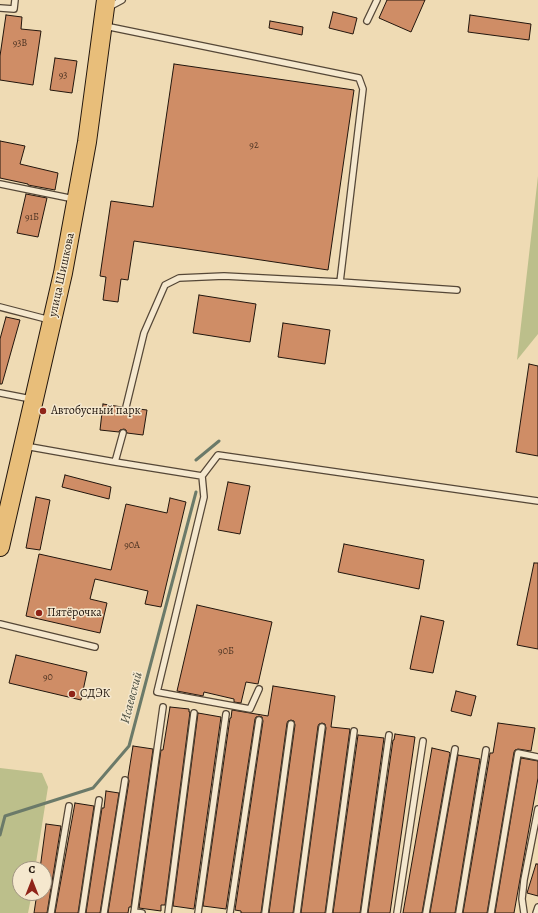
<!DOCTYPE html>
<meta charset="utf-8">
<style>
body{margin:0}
#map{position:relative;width:538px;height:913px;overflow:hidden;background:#efdbb4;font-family:Alegreya,serif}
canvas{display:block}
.north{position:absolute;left:12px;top:861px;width:40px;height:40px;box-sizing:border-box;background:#f5e8ce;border:1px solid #a19481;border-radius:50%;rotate:0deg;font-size:11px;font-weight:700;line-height:16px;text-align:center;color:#22160d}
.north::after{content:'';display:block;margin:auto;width:14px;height:18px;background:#8f2418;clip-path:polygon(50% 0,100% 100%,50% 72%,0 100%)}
</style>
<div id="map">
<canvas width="538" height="913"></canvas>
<div class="north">С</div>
</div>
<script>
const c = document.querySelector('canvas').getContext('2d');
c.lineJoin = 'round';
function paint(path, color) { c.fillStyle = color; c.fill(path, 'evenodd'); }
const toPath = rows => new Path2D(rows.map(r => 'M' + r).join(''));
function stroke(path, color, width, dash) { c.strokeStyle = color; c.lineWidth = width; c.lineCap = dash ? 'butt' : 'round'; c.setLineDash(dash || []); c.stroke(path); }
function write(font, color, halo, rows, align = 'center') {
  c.font = font + ' Alegreya,serif'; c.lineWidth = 3; c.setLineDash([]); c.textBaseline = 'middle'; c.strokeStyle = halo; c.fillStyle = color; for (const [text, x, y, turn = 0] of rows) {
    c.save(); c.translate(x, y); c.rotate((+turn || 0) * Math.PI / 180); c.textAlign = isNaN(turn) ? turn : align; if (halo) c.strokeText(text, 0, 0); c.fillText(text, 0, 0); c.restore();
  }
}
paint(toPath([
 [538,176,538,334,517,360],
 [0,768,42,773,48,787,35,869,20,869,20,893,32,893,28,913,0,913]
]), '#bcbf8b');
stroke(toPath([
 [196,460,219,441],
 [0,835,5,816,93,788,129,746,196,492]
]), '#6b7a69', 3);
const building = toPath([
 [387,0,425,0,411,32,379,18,387,0],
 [333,12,357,18,353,34,329,28,333,12],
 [6,15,22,17,21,29,41,31,33,85,0,80,0,56,6,15],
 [470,15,531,24,529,40,468,32,470,15],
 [270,21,303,27,302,35,269,28,270,21],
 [55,58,77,61,72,93,50,90,55,58],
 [174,64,354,90,328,270,134,241,128,280,121,279,118,302,103,300,106,277,100,276,111,201,153,207,174,64],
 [0,141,25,146,20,164,58,173,55,190,28,185,28,184,0,178,0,141],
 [26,194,47,198,38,237,17,233,26,194],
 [199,295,256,304,250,342,193,333,199,295],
 [6,317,20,320,2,384,0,384,0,339,6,317],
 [283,323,330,330,325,364,278,357,283,323],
 [529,364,538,366,538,456,516,452,529,364],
 [103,404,122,407,123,410,125,411,129,410,130,408,147,410,143,435,127,433,126,430,124,429,120,430,119,432,100,430,103,404],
 [65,475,111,487,109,499,62,487,65,475],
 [228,482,250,486,240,534,218,530,228,482],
 [36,497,50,500,40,550,26,548,36,497],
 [170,498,186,502,161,607,145,604,148,591,95,579,90,599,107,603,100,633,26,616,39,554,111,570,126,504,167,513,170,498],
 [344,544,424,560,419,589,338,572,344,544],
 [534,563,538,563,538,649,517,645,534,563],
 [197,605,272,622,258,684,246,682,241,703,234,702,234,699,204,692,203,696,177,691,197,605],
 [421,616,444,621,433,673,410,669,421,616],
 [16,655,87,672,81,700,9,683,16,655],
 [273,686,335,696,331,727,350,729,325,913,301,913,326,728,325,724,322,723,319,724,318,726,293,913,269,913,295,725,294,721,291,720,288,721,287,723,261,913,241,913,241,911,235,910,263,721,262,717,259,716,256,717,255,719,226,909,203,906,230,718,231,718,232,710,268,716,273,686],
 [456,691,476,696,471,716,451,711,456,691],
 [170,707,189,709,189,712,190,712,165,905,161,905,161,911,139,908,161,750,163,750,170,707],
 [198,713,221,717,194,909,173,906,198,713],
 [498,723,535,728,531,751,518,749,515,750,514,752,487,913,463,913,489,760,490,753,493,753,498,723],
 [395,734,415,737,390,913,368,913,393,740,394,740,395,734],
 [358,735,384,738,360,913,333,913,358,735],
 [133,746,153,749,131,907,129,907,128,913,108,913,129,781,128,777,133,746],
 [432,748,449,752,450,753,422,913,403,913,432,748],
 [458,755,480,759,455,913,430,913,458,755],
 [521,758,538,761,538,778,514,913,495,913,521,758],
 [106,791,119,793,100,913,86,913,102,808,104,808,106,791],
 [75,803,94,806,78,913,55,913,75,803],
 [46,824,61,826,47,913,34,913,37,893,44,893,44,869,40,869,46,824],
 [536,864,538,864,538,896,527,893,536,864]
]);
paint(building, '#cf8d66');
stroke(building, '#22160d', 1);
const lane = toPath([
 [109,7,122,0],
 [0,8,14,9,15,0],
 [367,21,377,0],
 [105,26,359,78,363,89,340,282],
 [0,184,74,199],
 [0,307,50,320],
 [0,393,31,399],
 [126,407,144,333,165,285,179,278,224,276,340,282,457,290],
 [25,446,115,462,202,476],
 [115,462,123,433],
 [0,624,95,647],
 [259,689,250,709,157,692,204,497,202,476,218,455,538,501],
 [134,912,142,913],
 [51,913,69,806],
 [82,913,99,800],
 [104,913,125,780],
 [134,913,163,707],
 [168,913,194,713],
 [198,913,226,714],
 [230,913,259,720],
 [265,913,291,724],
 [297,913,322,727],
 [329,913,354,731],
 [364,913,389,735],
 [397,913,423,741],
 [426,913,455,749],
 [459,913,486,750],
 [491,913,518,753,538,757],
 [524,913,522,899,524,880,538,809],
 [536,913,538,907]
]);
const primary = toPath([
 [0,547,63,273,87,142,106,0]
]);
stroke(lane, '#554737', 8);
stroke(primary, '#22160d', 20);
stroke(lane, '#f5e8ce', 5.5);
stroke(primary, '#e8be7a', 18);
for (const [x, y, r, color] of [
 [43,411,4,"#8f2418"],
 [39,613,4,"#8f2418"],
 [72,694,4,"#8f2418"]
]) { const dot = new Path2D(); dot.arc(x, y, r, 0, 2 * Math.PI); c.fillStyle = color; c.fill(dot); stroke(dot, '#f5e8ce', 1.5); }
write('10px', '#4d3423', null, [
 ["93В",20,44],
 ["93",63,76],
 ["92",254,146],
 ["91Б",32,218],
 ["90А",132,546],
 ["90Б",226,652],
 ["90",48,678]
]);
write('12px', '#22160d', '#f5e8ce', [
 ["улица Шишкова",62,275,-78]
]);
write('12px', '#22160d', '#f5e8ce', [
 ["Автобусный парк",51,411],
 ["Пятёрочка",47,613],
 ["СДЭК",80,694]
], 'left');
write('italic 13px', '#4c5043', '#f5e8ce', [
 ["Исаевский",132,698,-75]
]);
</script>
